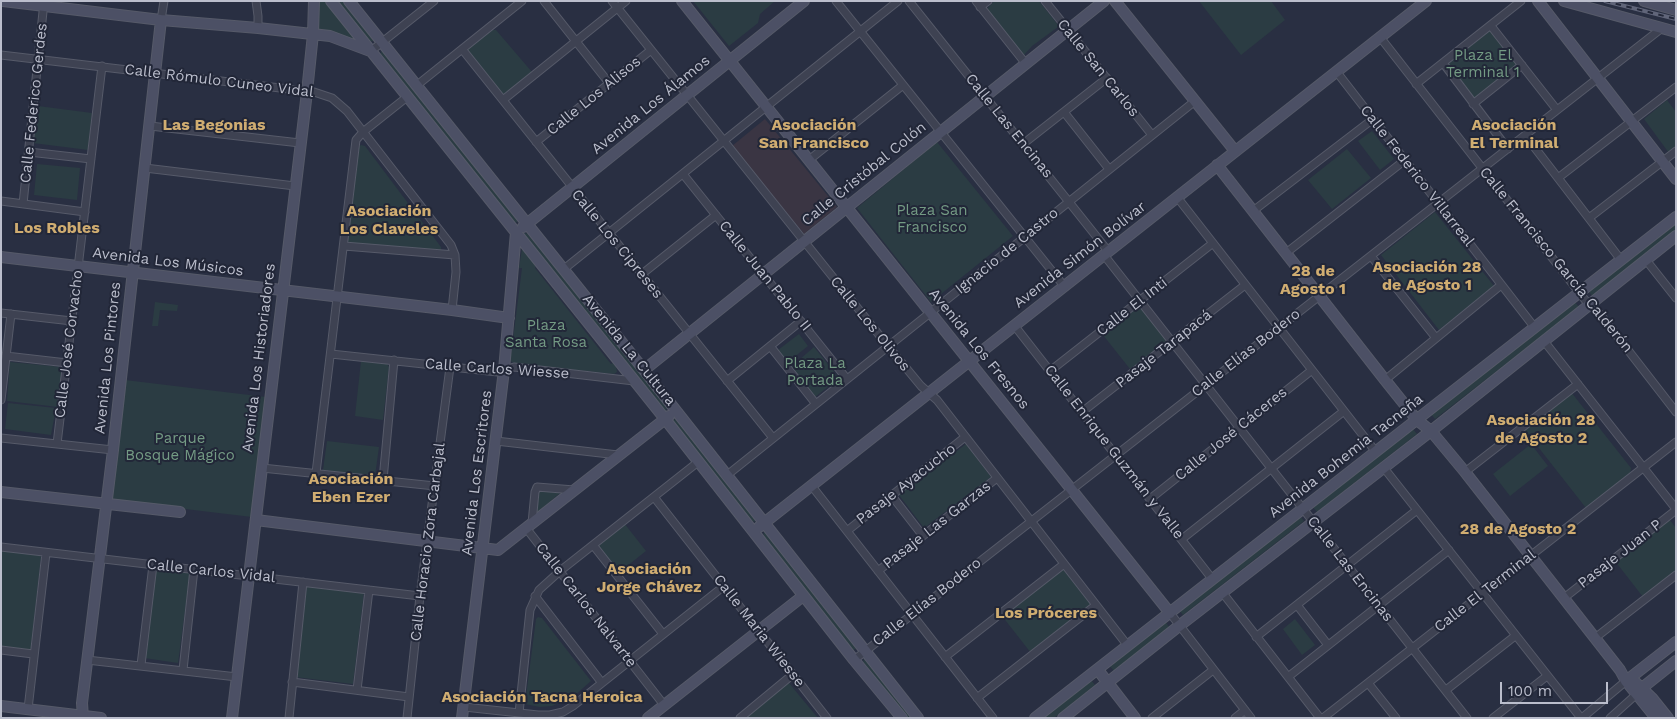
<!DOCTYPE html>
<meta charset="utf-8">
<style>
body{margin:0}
#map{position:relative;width:1677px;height:719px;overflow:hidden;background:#292f42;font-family:"Work Sans",sans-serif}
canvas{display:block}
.frame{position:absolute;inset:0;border:2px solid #bbbecc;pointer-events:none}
.scale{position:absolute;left:1500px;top:682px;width:108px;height:22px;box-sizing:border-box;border:2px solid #bbbecc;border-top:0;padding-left:6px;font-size:15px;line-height:18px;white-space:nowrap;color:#bbbecc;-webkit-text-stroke:4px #222738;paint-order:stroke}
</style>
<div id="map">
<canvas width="1677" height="719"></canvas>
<div class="frame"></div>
<div class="scale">100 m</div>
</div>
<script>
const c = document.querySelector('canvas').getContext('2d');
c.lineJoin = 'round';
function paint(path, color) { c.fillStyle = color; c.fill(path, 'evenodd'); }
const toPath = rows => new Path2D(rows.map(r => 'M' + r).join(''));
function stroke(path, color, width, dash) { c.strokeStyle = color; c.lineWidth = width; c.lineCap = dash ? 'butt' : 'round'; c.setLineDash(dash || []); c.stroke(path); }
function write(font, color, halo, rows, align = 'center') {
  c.font = font + ' "Work Sans",sans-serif'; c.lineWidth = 4; c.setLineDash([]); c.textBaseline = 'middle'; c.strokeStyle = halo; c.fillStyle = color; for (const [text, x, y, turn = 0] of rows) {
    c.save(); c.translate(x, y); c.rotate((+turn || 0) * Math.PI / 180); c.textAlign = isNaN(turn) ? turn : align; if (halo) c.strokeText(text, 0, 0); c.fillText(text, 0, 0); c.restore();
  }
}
paint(toPath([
 [765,119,837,207,804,234,732,146]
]), '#3a3543');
paint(toPath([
 [319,1,328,1,355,37,353,40,321,32,319,29],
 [337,1,344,1,374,38,373,41,369,42],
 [693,1,775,1,760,14,758,23,729,46],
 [994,1,1039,1,1058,25,1058,27,1032,46,1024,55,1022,54,986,10],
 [1199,1,1271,1,1285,20,1241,55],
 [492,30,496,30,532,72,504,96,468,53,468,49,471,46],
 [1490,30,1518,66,1475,100,1448,63],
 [382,50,384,51,517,219,517,222,513,223,380,55],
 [1667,100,1676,112,1676,147,1669,153,1644,119],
 [38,106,92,113,88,150,33,143],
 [1372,131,1394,159,1380,170,1358,141],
 [937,142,1013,236,931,302,857,208],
 [361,145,365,146,441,247,441,251,348,245,345,241,357,148],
 [1347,149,1371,178,1332,209,1308,180],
 [37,164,80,168,77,200,34,195],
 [1435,212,1494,286,1439,330,1381,255],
 [1676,223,1676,232,1592,296,1588,290],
 [525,233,528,234,667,407,667,409,663,411,523,234],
 [522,249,536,265,535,268,611,364,613,363,616,367,617,372,614,374,516,364,510,361,508,355,511,355,522,268,519,268],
 [1574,301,1579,307,1435,419,1430,413],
 [155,302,178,305,177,311,160,310,158,326,152,326],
 [1140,306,1167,341,1130,369,1103,335],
 [799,334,808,346,788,362,778,350],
 [814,347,839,378,815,397,791,367],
 [361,361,387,364,389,367,383,420,355,416],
 [10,362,62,367,58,407,7,401],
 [125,380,266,397,252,517,110,500],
 [1571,392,1631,468,1630,474,1586,508,1524,429],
 [8,403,56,408,51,435,5,429],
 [675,419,677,420,756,519,756,521,751,522,673,421],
 [1412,428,1417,434,1317,512,1312,506],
 [327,441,379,447,375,476,323,470],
 [966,444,991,477,924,528,899,495],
 [1531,444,1548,466,1510,496,1493,474],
 [540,490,560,492,560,493,538,512,536,511],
 [1300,516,1304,521,1183,615,1179,610],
 [1669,519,1676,528,1676,572,1643,597,1615,561],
 [624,523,646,551,617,574,595,546],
 [764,532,767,533,857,646,857,648,853,650,763,537],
 [1,550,40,555,41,557,31,648,28,651,1,647],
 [1062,568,1091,605,1031,653,1002,616],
 [156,569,190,573,178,663,144,658],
 [307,585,364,592,353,684,295,677],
 [538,617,542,618,591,681,574,696,552,706,540,707,525,704,536,619],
 [1295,619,1315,645,1302,655,1283,629],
 [1165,621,1169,627,1114,671,1109,665],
 [864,659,867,659,914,718,908,718,863,662],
 [1090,679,1095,685,1054,718,1041,718],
 [788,682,818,718,745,718]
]), '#2b3c43');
const street = toPath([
 [256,1,258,16,258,28],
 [544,1,609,83],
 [612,1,888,346,921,386,937,400,1128,646],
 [836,1,1064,286],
 [909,1,1108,251],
 [976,1,1026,64],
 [1045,1,1152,135],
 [980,7,988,1],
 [161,20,164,1],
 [1491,26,1557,110],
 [1380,37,1589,305,1600,314,1676,412],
 [462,49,773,438],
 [371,51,434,1],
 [1,55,314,92,332,98,347,111,451,245,455,255,456,272,452,310],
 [1443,63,1508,149],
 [1336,71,1535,328],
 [1416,84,1521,1],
 [416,86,522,1],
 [503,100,626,1],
 [1473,104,1522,65],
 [1064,112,1109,169],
 [150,126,300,143],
 [1525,135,1621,260],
 [536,142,651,50],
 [1023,144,1107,78],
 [29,152,91,159],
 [809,160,903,85],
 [145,168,295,186],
 [683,174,847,379],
 [1558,178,1676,87],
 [1177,197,1376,452],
 [1,201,85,212],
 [23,204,44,2],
 [1253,211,1373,119],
 [1589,218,1676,151],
 [344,246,455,255],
 [1286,253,1405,160],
 [1104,255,1467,718],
 [1371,256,1436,338],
 [1646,260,1676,298],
 [564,269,898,1],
 [642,274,716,215],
 [1,313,72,321],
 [1014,325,1213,580],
 [1544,341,1676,509],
 [770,346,816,404],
 [331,354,498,372,514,367,634,381],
 [6,356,67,363],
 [1050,371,1213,243],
 [1385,380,1501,285],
 [727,381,801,321],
 [1,400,11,314],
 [1082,412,1245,285],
 [1,438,113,450],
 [496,441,618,455],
 [57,444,102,66],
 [262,468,435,486],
 [1384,468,1581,718],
 [1465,472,1578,384],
 [316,473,356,140,363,132,407,97],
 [726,476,1195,101],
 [383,480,394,360],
 [811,485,993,718],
 [892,496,923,536],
 [654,497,827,718],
 [1150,499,1312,370],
 [532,523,535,492,537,487,574,490],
 [526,528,664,705],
 [847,531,965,437],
 [1182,539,1344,411],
 [593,545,663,634],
 [1,547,420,596],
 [878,571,997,478],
 [1222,592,1320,718],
 [535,596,602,683],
 [1564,598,1676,510],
 [1297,605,1328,645],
 [1170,613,1251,718],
 [1256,637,1417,510],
 [1595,638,1676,575],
 [1,650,33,654],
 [945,657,1064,564],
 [87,660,237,677],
 [854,660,1662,28],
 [141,665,153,565],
 [183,670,194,569],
 [1288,677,1449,550],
 [292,682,409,697],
 [1368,683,1396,718],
 [357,690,369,590],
 [1446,690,1515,636],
 [977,698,1096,605],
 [464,707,538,715,550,715,563,712,573,706,724,586],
 [28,709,46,553],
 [519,713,530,610,539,590,560,571,698,462],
 [289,718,303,582],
 [407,718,420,596,450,367],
 [740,718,792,675],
 [1152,718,1213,670],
 [1235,718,1245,710],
 [1323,718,1676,442],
 [1493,718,1547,676],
 [1582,718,1626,681],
 [1610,718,1639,692]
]);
const secondary = toPath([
 [3,1,161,20,258,28,330,36,370,51],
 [331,1,665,419,854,660,902,718],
 [349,1,644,370,918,718],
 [682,1,1170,613],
 [1115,1,1235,151],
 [1538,1,1676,179],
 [1564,1,1676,32],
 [1644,1,1676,10],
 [1217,165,1385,380,1417,420,1431,431,1465,472,1620,670,1626,681,1656,718],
 [523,227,804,1],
 [1,257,452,310,509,318],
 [644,370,1104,1],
 [1,492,180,512],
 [256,520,498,550,669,416],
 [759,527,1426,1],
 [1098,670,1135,718],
 [1631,678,1652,698,1668,718],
 [1626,681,1676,642],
 [1642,688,1676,661],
 [1,706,101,718],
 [83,718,82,703,113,450,161,20],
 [232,718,307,92,313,34,314,1],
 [462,718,504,370,516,232],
 [648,718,803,596],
 [1035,718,1676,217],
 [1063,718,1179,626,1431,431,1676,236]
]);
stroke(street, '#565a69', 9);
stroke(secondary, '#565a69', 12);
stroke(street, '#3e4252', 7);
stroke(secondary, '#4c5065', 10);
const rail = toPath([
 [1605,1,1676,19]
]);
stroke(rail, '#606579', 4);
stroke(rail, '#222738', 2, [5.5]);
write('15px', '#749b84', '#222738', [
 ["Plaza El",1483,56],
 ["Terminal 1",1483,73],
 ["Plaza San",932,211],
 ["Francisco",932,228],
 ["Plaza",546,326],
 ["Santa Rosa",546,343],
 ["Plaza La",815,364],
 ["Portada",815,381],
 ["Parque",180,439],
 ["Bosque Mágico",180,456]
]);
write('15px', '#bbbecc', '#222738', [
 ["Calle San Carlos",1098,68,51],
 ["Calle Rómulo Cuneo Vidal",219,81,7],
 ["Calle Los Alisos",594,96,-39],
 ["Calle Federico Gerdes",34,103,-84],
 ["Avenida Los Álamos",651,105,-39],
 ["Calle Las Encinas",1009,126,51],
 ["Calle Cristóbal Colón",864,174,-39],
 ["Calle Federico Villarreal",1417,176,52],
 ["Calle Los Cipreses",617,244,51],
 ["Ignacio de Castro",1007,251,-39],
 ["Avenida Simón Bolívar",1080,255,-38],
 ["Calle Francisco García Calderón",1556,260,51],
 ["Avenida Los Músicos",168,262,7],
 ["Calle Juan Pablo II",765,276,51],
 ["Calle El Inti",1132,307,-38],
 ["Calle Los Olivos",870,324,51],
 ["Calle José Corvacho",69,344,-83],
 ["Avenida Los Fresnos",979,349,51],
 ["Pasaje Tarapacá",1164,349,-38],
 ["Avenida La Cultura",629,350,51],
 ["Calle Elías Bodero",1246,353,-38],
 ["Avenida Los Pintores",108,358,-84],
 ["Avenida Los Historiadores",259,358,-83],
 ["Calle Carlos Wiesse",497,369,4],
 ["Calle José Cáceres",1231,434,-39],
 ["Calle Enrique Guzmán y Valle",1114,452,52],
 ["Avenida Bohemia Tacneña",1346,456,-38],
 ["Avenida Los Escritores",477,473,-83],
 ["Pasaje Ayacucho",906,484,-38],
 ["Pasaje Las Garzas",937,525,-38],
 ["Calle Horacio Zora Carbajal",428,542,-83],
 ["Pasaje Juan P",1620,554,-38],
 ["Calle Las Encinas",1350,569,52],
 ["Calle Carlos Vidal",211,571,6],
 ["Calle El Terminal",1485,591,-38],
 ["Calle Elías Bodero",927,602,-38],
 ["Calle Carlos Nalvarte",586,605,52],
 ["Calle Maria Wiesse",759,631,52]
]);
write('bold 16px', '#d0ad71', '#222738', [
 ["Las Begonias",214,125],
 ["Asociación",814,125],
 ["San Francisco",814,143],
 ["Asociación",1514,125],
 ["El Terminal",1514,143],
 ["Asociación",389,211],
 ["Los Claveles",389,229],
 ["Los Robles",57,228],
 ["Asociación 28",1427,267],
 ["de Agosto 1",1427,285],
 ["28 de",1313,271],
 ["Agosto 1",1313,289],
 ["Asociación 28",1541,420],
 ["de Agosto 2",1541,438],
 ["Asociación",351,479],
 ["Eben Ezer",351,497],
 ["28 de Agosto 2",1518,529],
 ["Asociación",649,569],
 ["Jorge Chávez",649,587],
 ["Los Próceres",1046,613],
 ["Asociación Tacna Heroica",542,697]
]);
</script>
